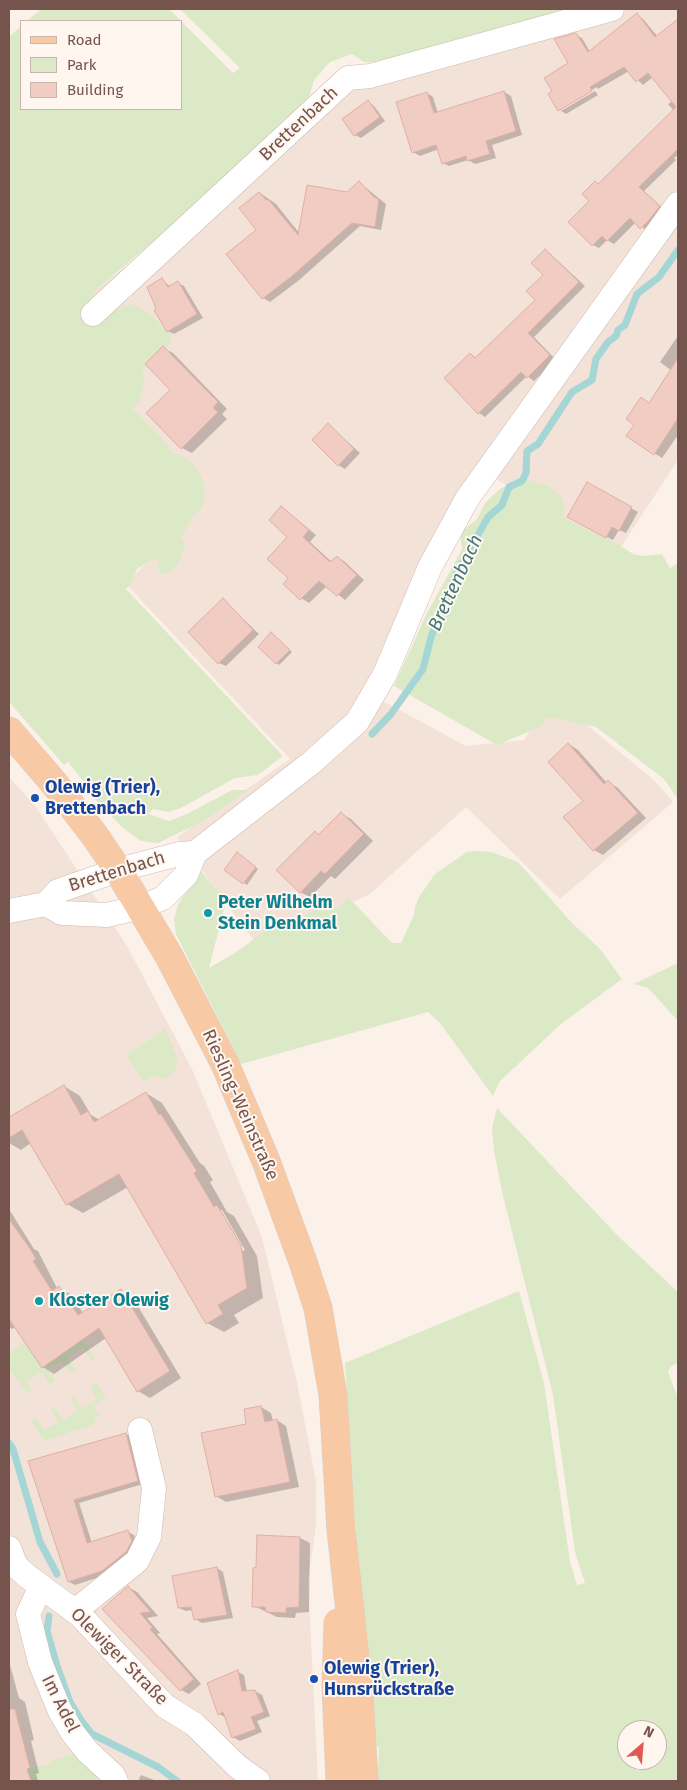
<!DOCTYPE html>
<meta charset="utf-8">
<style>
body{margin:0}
#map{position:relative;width:687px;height:1790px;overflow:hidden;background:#fcf1e9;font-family:"Fira Sans",sans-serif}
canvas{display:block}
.frame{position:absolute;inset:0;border:10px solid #75544d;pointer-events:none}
.legend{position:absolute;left:20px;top:20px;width:162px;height:90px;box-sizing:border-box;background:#fef6ef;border:1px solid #c7b5ae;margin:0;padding:6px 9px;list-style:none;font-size:15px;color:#75544d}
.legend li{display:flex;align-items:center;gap:10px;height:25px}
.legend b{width:25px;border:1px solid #c7b5ae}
.north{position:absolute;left:617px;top:1720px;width:50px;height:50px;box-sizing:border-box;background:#fef6ef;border:1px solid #c7b5ae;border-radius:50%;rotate:27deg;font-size:14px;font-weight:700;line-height:20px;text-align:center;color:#75544d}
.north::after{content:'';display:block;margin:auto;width:18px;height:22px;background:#df5a54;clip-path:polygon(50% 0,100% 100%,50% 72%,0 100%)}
</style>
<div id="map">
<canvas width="687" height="1790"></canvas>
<div class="frame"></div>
<ul class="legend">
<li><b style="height:6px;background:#f7c9a5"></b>Road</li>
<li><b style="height:14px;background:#dbe9c7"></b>Park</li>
<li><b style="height:14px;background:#f0ccc2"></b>Building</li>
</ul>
<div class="north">N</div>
</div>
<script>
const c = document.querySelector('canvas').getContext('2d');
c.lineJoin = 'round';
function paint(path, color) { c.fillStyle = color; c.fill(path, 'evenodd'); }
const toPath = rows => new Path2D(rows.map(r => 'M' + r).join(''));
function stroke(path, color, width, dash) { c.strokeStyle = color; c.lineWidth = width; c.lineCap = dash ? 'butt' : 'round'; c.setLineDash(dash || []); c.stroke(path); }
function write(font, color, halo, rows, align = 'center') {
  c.font = font + ' "Fira Sans",sans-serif'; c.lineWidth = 4; c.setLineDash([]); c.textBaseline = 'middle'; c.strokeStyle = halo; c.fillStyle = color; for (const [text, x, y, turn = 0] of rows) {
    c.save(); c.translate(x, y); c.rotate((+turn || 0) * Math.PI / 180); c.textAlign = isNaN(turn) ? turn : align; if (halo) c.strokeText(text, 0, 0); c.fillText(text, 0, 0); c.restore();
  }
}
paint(toPath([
 [591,9,678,9,678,460,619,550,499,481,481,468,368,693,466,746,524,740,542,713,576,716,654,780,673,802,560,899,466,807,370,894,258,946,177,837,290,759,126,584,191,516,66,387,96,290,229,184,345,86],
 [9,777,36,807,127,946,192,1069,262,1237,297,1383,316,1481,316,1526,308,1580,318,1781,9,1781]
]), '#f3e2d8');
paint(toPath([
 [41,9,169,9,233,73,240,68,180,9,586,9,383,62,364,62,352,54,330,62,314,80,306,107,263,148,96,290,92,305,119,309,132,304,153,316,160,325,171,332,171,340,163,355,142,369,144,380,140,399,133,409,156,432,174,454,185,457,196,468,203,481,205,495,202,506,191,520,181,538,185,545,178,565,167,574,161,573,158,568,159,559,150,561,137,569,131,584,126,589,283,756,258,775,235,778,181,808,168,812,153,809,148,814,169,821,187,814,232,790,249,790,202,822,158,843,141,841,124,829,86,790,88,787,68,762,64,765,9,702,9,37,21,26,21,109,181,109,181,21,27,21],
 [525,479,549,486,562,498,565,507,563,517,593,533,605,536,633,554,643,556,662,554,670,568,678,563,678,799,664,779,596,727,547,717,542,726,497,745,394,686,426,615,462,549,460,533,477,519,485,503,500,489,515,481],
 [478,851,491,852,518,862,572,923,600,949,622,979,561,1024,499,1082,493,1096,440,1023,428,1012,241,1064,176,934,174,919,178,905,200,870,226,901,209,968,235,953,262,933,293,922,323,906,339,908,348,897,392,943,401,943,414,915,415,907,419,897,435,874,467,852],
 [678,963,678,1021,648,988,634,984],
 [165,1029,177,1057,176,1069,167,1078,162,1079,155,1075,144,1082,126,1055],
 [497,1108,618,1236,678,1292,678,1363,671,1366,668,1372,678,1398,678,1781,377,1781,379,1748,371,1743,366,1689,345,1363,519,1291,544,1383,570,1562,577,1585,585,1583,575,1552,553,1395,503,1196,494,1151,492,1128],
 [627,1730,657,1730,657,1760,627,1760],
 [83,1340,94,1358,91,1360,83,1348,67,1358,75,1370,71,1373,62,1361,48,1369,55,1381,50,1385,42,1372,26,1381,32,1390,27,1393,9,1368,9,1353,25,1343,42,1368],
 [96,1383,106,1398,93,1406,100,1416,93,1420,95,1424,44,1441,31,1421,36,1418,44,1430,58,1423,51,1409,54,1407,63,1420,78,1411,70,1398,74,1396,82,1409,97,1399,90,1387],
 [81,1751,98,1776,94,1781,31,1781,27,1769,51,1764,50,1761]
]), '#dbe9c7');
paint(toPath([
 [637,15,643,19,658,37,678,21,678,155,674,158,676,160,644,191,665,210,647,231,636,222,614,244,607,240,599,248,593,245,591,201,599,184,674,111,668,104,673,101,653,77,643,85,629,71,598,89,597,87,561,108,561,111,550,94,554,91,570,64,576,35,582,38,590,52],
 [595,91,598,95,566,114,561,111],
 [504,92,511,96,522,135,492,145,496,158,475,164,468,160,449,166,443,163,439,149,420,156,413,152,427,93,433,97,438,113],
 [368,102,374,106,385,121,361,138,355,135],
 [360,183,386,204,381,230,360,226,298,281,270,302,263,298,258,231,260,193,276,204,300,234],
 [546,250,585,286,534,337,556,360,534,381,527,376,485,417,479,413,445,378,470,354,477,358,536,300,545,275],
 [162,280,171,287,178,283,184,286,203,318,174,334,168,331],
 [678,336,678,435,662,458,654,453,650,404,672,371,660,362],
 [163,348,173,353,227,409,222,414,227,419,192,453,182,448],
 [329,425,360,453,345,469,338,465],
 [587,484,638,512,626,533,619,530,613,540,569,517],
 [282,507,316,535,310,542,332,562,337,557,345,562,364,580,345,600,327,586,309,603,301,598,290,578,289,537],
 [223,600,259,634,226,666,219,663],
 [274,635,292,652,279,665,277,663],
 [569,744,578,750,607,783,617,787,646,818,603,855,594,850,585,801],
 [342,814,351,819,373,841,335,879,331,876,310,897,300,892,315,833,320,836],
 [240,855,258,869,247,885,226,869],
 [64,1086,80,1096,91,1115,100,1120,146,1093,162,1103,200,1163,204,1166,213,1180,210,1182,227,1212,234,1216,257,1256,263,1298,234,1315,239,1323,224,1332,207,1323,128,1187,83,1213,67,1204,31,1143,21,1150,9,1143,9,1118],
 [219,1210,222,1210,245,1250,243,1251],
 [9,1209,34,1249,38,1251,57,1288,71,1294,83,1313,121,1291,133,1298,181,1378,150,1398,138,1391,106,1338,54,1374,43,1367,16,1327,12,1329,9,1327],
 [261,1407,271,1413,273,1421,277,1420,286,1426,299,1487,226,1502,216,1496,247,1425],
 [126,1434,131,1437,143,1484,79,1503,92,1543,128,1532,134,1535,137,1545,109,1574,75,1585,69,1582,30,1462],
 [300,1538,310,1543,309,1612,296,1613,295,1618,277,1617,254,1606,257,1569],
 [217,1568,223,1572,233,1618,202,1623,195,1619,193,1610,186,1611,179,1608],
 [128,1587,137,1592,158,1616,147,1618,160,1633,157,1634,201,1684,189,1694,181,1690,104,1609],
 [9,1661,19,1698,25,1702,34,1740,31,1741,39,1773,36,1774,38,1781,9,1781],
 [238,1672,244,1675,247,1692,255,1691,262,1695,270,1716,257,1721,262,1732,240,1741,233,1737,225,1717,219,1714],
 [141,1775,157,1781,138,1781]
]), '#0003');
stroke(toPath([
 [372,734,391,714,423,669,431,637,456,574,488,517,502,505,509,487,522,481,526,473,527,451,538,444,572,392,592,380,596,359,608,342,616,336,618,330,625,325,637,294,659,277,678,250],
 [9,1443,13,1449,40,1542,57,1574],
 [49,1616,47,1631,57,1666,70,1702,83,1723,92,1734,158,1767,177,1781]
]), '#a4d6d5', 7);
const building = toPath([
 [637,13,655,37,678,19,678,149,639,187,660,206,650,219,640,229,630,218,607,241,602,236,592,246,568,222,589,201,582,194,595,181,598,184,676,107,648,73,636,82,624,67,590,87,592,91,558,111,548,94,552,91,544,78,568,63,554,39,576,33,588,52,637,13],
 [504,91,516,131,486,141,490,154,467,161,466,156,442,164,436,145,412,153,396,102,427,92,434,113,504,91],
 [368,100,380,117,354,136,342,119,368,100],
 [359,181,374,197,379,199,375,227,352,223,291,277,262,299,226,254,256,230,239,208,259,192,266,200,268,199,298,235,307,185,347,192,359,181],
 [545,249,579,282,528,333,550,355,527,378,521,372,478,414,444,378,470,353,475,358,535,300,526,291,543,275,531,263,545,249],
 [162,278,168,287,178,281,197,314,167,332,154,310,156,308,147,287,162,278],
 [163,346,218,402,213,408,218,412,181,449,146,413,170,390,145,364,163,346],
 [678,358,678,418,654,455,626,436,634,425,626,419,641,397,649,403,678,358],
 [328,423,354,449,338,466,312,440,328,423],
 [587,482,632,507,619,531,612,527,606,538,567,517,587,482],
 [281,506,309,530,303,537,330,562,337,556,357,575,337,596,319,581,300,600,283,584,288,578,267,559,287,537,269,520,281,506],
 [223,598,253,630,218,664,188,632,223,598],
 [271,632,290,650,276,664,258,647,271,632],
 [568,743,604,784,608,780,638,813,593,851,563,817,583,801,548,762,568,743],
 [341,812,364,834,325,874,321,871,300,893,276,870,315,831,318,835,341,812],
 [237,852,256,867,243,884,224,870,237,852],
 [64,1085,81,1115,88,1111,94,1122,146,1092,159,1115,161,1114,197,1171,194,1173,214,1207,217,1205,241,1245,247,1288,218,1305,223,1314,206,1324,119,1174,66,1205,22,1130,9,1138,9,1117,64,1085],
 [9,1219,31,1250,36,1259,33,1261,52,1291,59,1286,78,1315,121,1289,170,1371,137,1392,99,1328,42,1368,9,1319,9,1219],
 [261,1406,265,1422,277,1419,290,1482,215,1497,201,1433,246,1424,244,1409,261,1406],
 [126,1433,138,1481,74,1500,87,1543,128,1530,132,1541,126,1552,102,1571,68,1582,28,1461,126,1433],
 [257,1535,300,1537,299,1607,286,1608,286,1613,266,1612,265,1607,252,1607,253,1568,256,1567,257,1535],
 [217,1567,227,1615,194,1620,191,1607,178,1608,172,1576,217,1567],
 [128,1586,151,1612,140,1613,153,1628,150,1629,194,1679,180,1691,102,1609,128,1586],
 [238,1670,242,1691,255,1690,264,1712,251,1717,256,1729,232,1738,223,1712,218,1715,207,1683,238,1670],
 [9,1709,15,1709,30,1768,27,1769,31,1781,9,1781,9,1709]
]);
paint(building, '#f0ccc2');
stroke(building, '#e2afa3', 1);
const minor = toPath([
 [93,314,348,78,370,76,612,9],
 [46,904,62,913,107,915,141,907,163,898,186,875,195,853,311,763,357,722,385,674,430,567,467,499,678,204],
 [9,911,46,904,58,891,118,870,179,854,195,853],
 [9,1548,16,1566,27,1576,80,1615,165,1706,194,1724,238,1767,258,1781],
 [41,1586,28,1614,40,1662,59,1709,72,1732,88,1752,113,1775,116,1781],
 [75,1611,137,1561,149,1537,154,1488,140,1430]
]);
const major = toPath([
 [9,731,54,783,95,836,118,870,169,956,225,1064,266,1161,303,1262,318,1308,333,1395,341,1530,359,1694,364,1781],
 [338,1623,336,1685,340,1781]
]);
stroke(minor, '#cfb9b1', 25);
stroke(major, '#d8cfcd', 29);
stroke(minor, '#fff', 24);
stroke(major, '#f7c9a5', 28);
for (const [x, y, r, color] of [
 [35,798,5,"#1a4fb4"],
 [208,913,5,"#0f9aa8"],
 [39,1301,5,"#0f9aa8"],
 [314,1679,5,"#1a4fb4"]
]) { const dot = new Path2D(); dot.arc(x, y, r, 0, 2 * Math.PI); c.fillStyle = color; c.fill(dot); stroke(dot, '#fef6ef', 2); }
write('18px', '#75544d', '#fef6ef', [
 ["Brettenbach",299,124,-43],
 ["Brettenbach",117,872,-17],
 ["Riesling-Weinstraße",240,1105,66],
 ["Olewiger Straße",119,1657,45],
 ["Im Adel",60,1704,63]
]);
write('bold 18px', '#164399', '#fef6ef', [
 ["Olewig (Trier),",45,788],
 ["Brettenbach",45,809],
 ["Olewig (Trier),",324,1669],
 ["Hunsrückstraße",324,1690]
], 'left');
write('bold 18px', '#0d838f', '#fef6ef', [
 ["Peter Wilhelm",218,903],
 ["Stein Denkmal",218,924],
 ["Kloster Olewig",49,1301]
], 'left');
write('italic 19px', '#417978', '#fef6ef', [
 ["Brettenbach",456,583,-65]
]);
</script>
